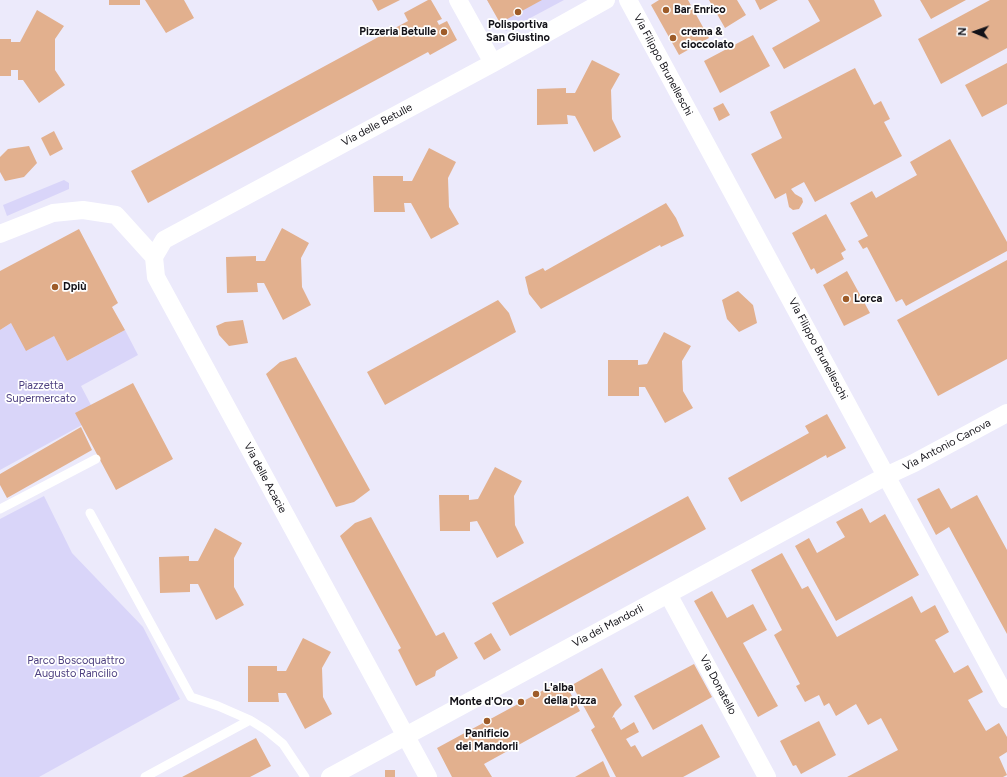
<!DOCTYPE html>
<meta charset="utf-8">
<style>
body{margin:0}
#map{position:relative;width:1007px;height:777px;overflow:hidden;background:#eceafb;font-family:Figtree,sans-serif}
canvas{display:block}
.north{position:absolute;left:955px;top:12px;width:40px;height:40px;-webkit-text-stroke:3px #fff;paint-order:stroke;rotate:272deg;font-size:11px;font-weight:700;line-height:16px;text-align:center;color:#131218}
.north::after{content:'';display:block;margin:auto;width:14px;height:18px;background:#131218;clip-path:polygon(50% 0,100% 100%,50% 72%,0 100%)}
</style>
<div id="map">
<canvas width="1007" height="777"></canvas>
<div class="north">N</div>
</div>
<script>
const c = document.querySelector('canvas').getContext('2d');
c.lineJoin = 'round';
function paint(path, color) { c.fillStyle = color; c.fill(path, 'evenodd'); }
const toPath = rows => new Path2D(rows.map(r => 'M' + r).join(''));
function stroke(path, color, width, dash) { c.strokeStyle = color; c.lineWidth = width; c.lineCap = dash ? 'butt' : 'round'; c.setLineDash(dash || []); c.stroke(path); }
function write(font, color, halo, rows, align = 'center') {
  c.font = font + ' Figtree,sans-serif'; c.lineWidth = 3.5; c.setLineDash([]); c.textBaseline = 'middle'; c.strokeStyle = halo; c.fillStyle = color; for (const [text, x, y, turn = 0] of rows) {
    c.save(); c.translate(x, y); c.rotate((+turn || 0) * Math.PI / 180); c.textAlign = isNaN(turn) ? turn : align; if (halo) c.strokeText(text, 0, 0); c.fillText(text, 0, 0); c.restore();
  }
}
paint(toPath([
 [487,0,564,0,506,31],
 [64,180,69,183,69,189,7,216,3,205],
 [11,323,54,336,67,361,125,330,138,355,81,386,91,405,82,425,0,470,0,330],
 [44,496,72,553,143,627,180,699,39,777,0,777,0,519]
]), '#d9d5f9');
paint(toPath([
 [109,0,140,0,140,5,109,5],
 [145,0,184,0,194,18,166,33],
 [372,0,400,0,378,11],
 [428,0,431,0,442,19,437,21,439,25,447,21,457,40,430,55,428,52,148,203,131,171,408,21,404,13],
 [487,0,542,0,500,23],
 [659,0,688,0,709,38,679,55,651,5],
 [709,0,737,0,746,15,725,28],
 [755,0,778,0,760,10],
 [808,0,874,0,882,16,784,69,772,48,820,21],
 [920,0,966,0,931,19],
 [990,0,1007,0,1007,48,941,84,918,39],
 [37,10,64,26,55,39,55,70,65,85,39,103,23,80,18,80,18,70,11,70,11,76,0,76,0,39,11,39,11,42,20,42],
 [753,35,770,66,720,93,704,61],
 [592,60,620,74,611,90,612,119,621,137,594,152,575,116,567,115,568,124,537,125,537,89,566,88,566,93,575,93],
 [1007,63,1007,104,982,117,965,85],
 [855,68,874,105,881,101,890,119,884,122,902,156,815,202,804,182,791,189,795,194,802,198,803,202,799,209,793,210,789,207,786,193,775,199,751,154,782,138,770,112],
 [723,103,730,115,719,121,713,108],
 [54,131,63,149,50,156,41,138],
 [950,139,1007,242,1007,251,906,306,902,299,896,302,867,247,863,249,858,241,868,236,850,203,872,191,876,198,917,175,910,162],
 [29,146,37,163,24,177,5,181,0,172,0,157,8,149],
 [429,148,456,162,448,178,449,207,459,224,431,239,411,203,404,203,405,212,374,212,373,176,403,176,403,181,412,181],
 [666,203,676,218,684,236,661,247,660,245,541,309,529,294,525,277,543,268,545,271],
 [826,214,846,250,841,253,844,259,817,274,814,268,811,270,792,233],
 [282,228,309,243,301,258,302,287,311,305,283,320,264,283,257,283,258,292,227,293,226,257,256,256,256,261,265,261],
 [79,229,118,303,112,307,125,330,67,361,54,336,26,351,11,323,0,330,0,271],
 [1007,260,1007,359,938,396,897,320],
 [847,271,870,313,844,326,823,285],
 [738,291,753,305,757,323,739,332,727,319,722,300],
 [498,300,509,313,516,332,385,405,367,372],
 [243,320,248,343,229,346,219,335,216,326,225,322],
 [664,332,691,346,682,361,683,391,693,408,665,423,645,387,639,387,639,396,608,396,608,360,638,360,638,365,647,364],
 [296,357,370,490,354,502,336,507,266,374,280,362],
 [133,383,173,459,116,490,75,413],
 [827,414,846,448,827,458,826,455,741,502,728,478,809,433,805,426],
 [81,427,92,450,7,498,0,485,0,474],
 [495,467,522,481,514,496,515,525,524,543,497,558,477,521,470,522,470,531,440,531,439,495,469,495,469,500,478,499],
 [939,488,951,509,977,495,1007,550,1007,634,949,527,936,535,917,499],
 [688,496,706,529,510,636,492,603],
 [862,508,870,523,885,514,919,575,836,621,795,546,809,538,817,553,845,537,836,522],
 [371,517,436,636,444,632,458,658,436,671,435,676,416,686,398,650,401,648,340,536,355,523],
 [215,528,242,543,234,558,234,587,244,605,216,620,198,584,190,584,190,592,160,593,159,557,189,556,189,561,198,561],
 [782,553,802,589,808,586,837,637,912,596,921,613,935,605,949,632,935,640,954,673,968,665,983,692,968,700,986,731,999,723,1007,737,1007,752,999,757,1007,775,1003,777,847,777,898,750,881,718,868,725,856,704,836,716,829,703,824,706,819,695,805,702,796,686,800,684,774,635,782,630,751,570],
 [712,591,727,618,753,604,767,630,743,643,778,706,758,717,694,601],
 [491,633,501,650,484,660,474,643],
 [303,638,331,652,322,668,323,697,332,714,305,729,286,693,278,693,279,702,248,702,248,666,277,666,277,671,286,671],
 [694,664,712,697,653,730,634,696],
 [602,668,622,705,615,712,612,718,614,717,621,730,634,722,639,732,626,739,631,747,635,745,642,757,702,724,720,757,683,777,616,777,591,730,595,727,572,685],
 [565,683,580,711,484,764,492,777,452,777,437,748,553,685,555,688],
 [819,721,836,755,801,774,796,765,793,766,780,741],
 [256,738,271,766,250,777,182,777],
 [603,761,610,777,575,777],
 [385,770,395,770,395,777,385,777]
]), '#e2b08e');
stroke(toPath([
 [0,509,96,459],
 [90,513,191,697,218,706,250,720,266,730,283,744,305,777],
 [145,777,250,720]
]), '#fff', 9);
stroke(toPath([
 [458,0,493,63],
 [628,0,1007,699],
 [0,234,53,213,83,210,116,215,154,257,156,277,428,777],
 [154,257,164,240,493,63,606,0],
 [668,594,767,777],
 [330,777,886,476,914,463,1007,413]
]), '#fff', 18);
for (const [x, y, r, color] of [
 [666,10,4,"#9e5c29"],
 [518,12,4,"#9e5c29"],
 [444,32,4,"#9e5c29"],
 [673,38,4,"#9e5c29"],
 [55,287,4,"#9e5c29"],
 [846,299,4,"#9e5c29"],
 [536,694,4,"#9e5c29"],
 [521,702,4,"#9e5c29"],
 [487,721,4,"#9e5c29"]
]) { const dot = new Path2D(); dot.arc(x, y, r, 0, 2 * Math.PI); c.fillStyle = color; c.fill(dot); stroke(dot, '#fff', 1.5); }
write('bold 11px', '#131218', '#fff', [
 ["Bar Enrico",674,10],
 ["Polisportiva",518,25,"center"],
 ["San Giustino",518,38,"center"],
 ["Pizzeria Betulle",436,32,"right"],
 ["crema &",681,32],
 ["cioccolato",681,45],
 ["Dpiù",63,287],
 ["Lorca",854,299],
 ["L'alba",544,688],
 ["della pizza",544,701],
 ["Monte d'Oro",513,702,"right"],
 ["Panificio",487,734,"center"],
 ["dei Mandorli",487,747,"center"]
], 'left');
write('11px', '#131218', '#fff', [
 ["Via Filippo Brunelleschi",663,65,62],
 ["Via delle Betulle",377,125,-28],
 ["Via Filippo Brunelleschi",818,349,62],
 ["Via Antonio Canova",947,445,-28],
 ["Via delle Acacie",265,478,62],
 ["Via dei Mandorli",608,626,-28],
 ["Via Donatello",718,685,62]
]);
write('11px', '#4e4181', '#fff', [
 ["Piazzetta",41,386],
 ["Supermercato",41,399],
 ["Parco Boscoquattro",76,661],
 ["Augusto Rancilio",76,674]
]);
</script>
